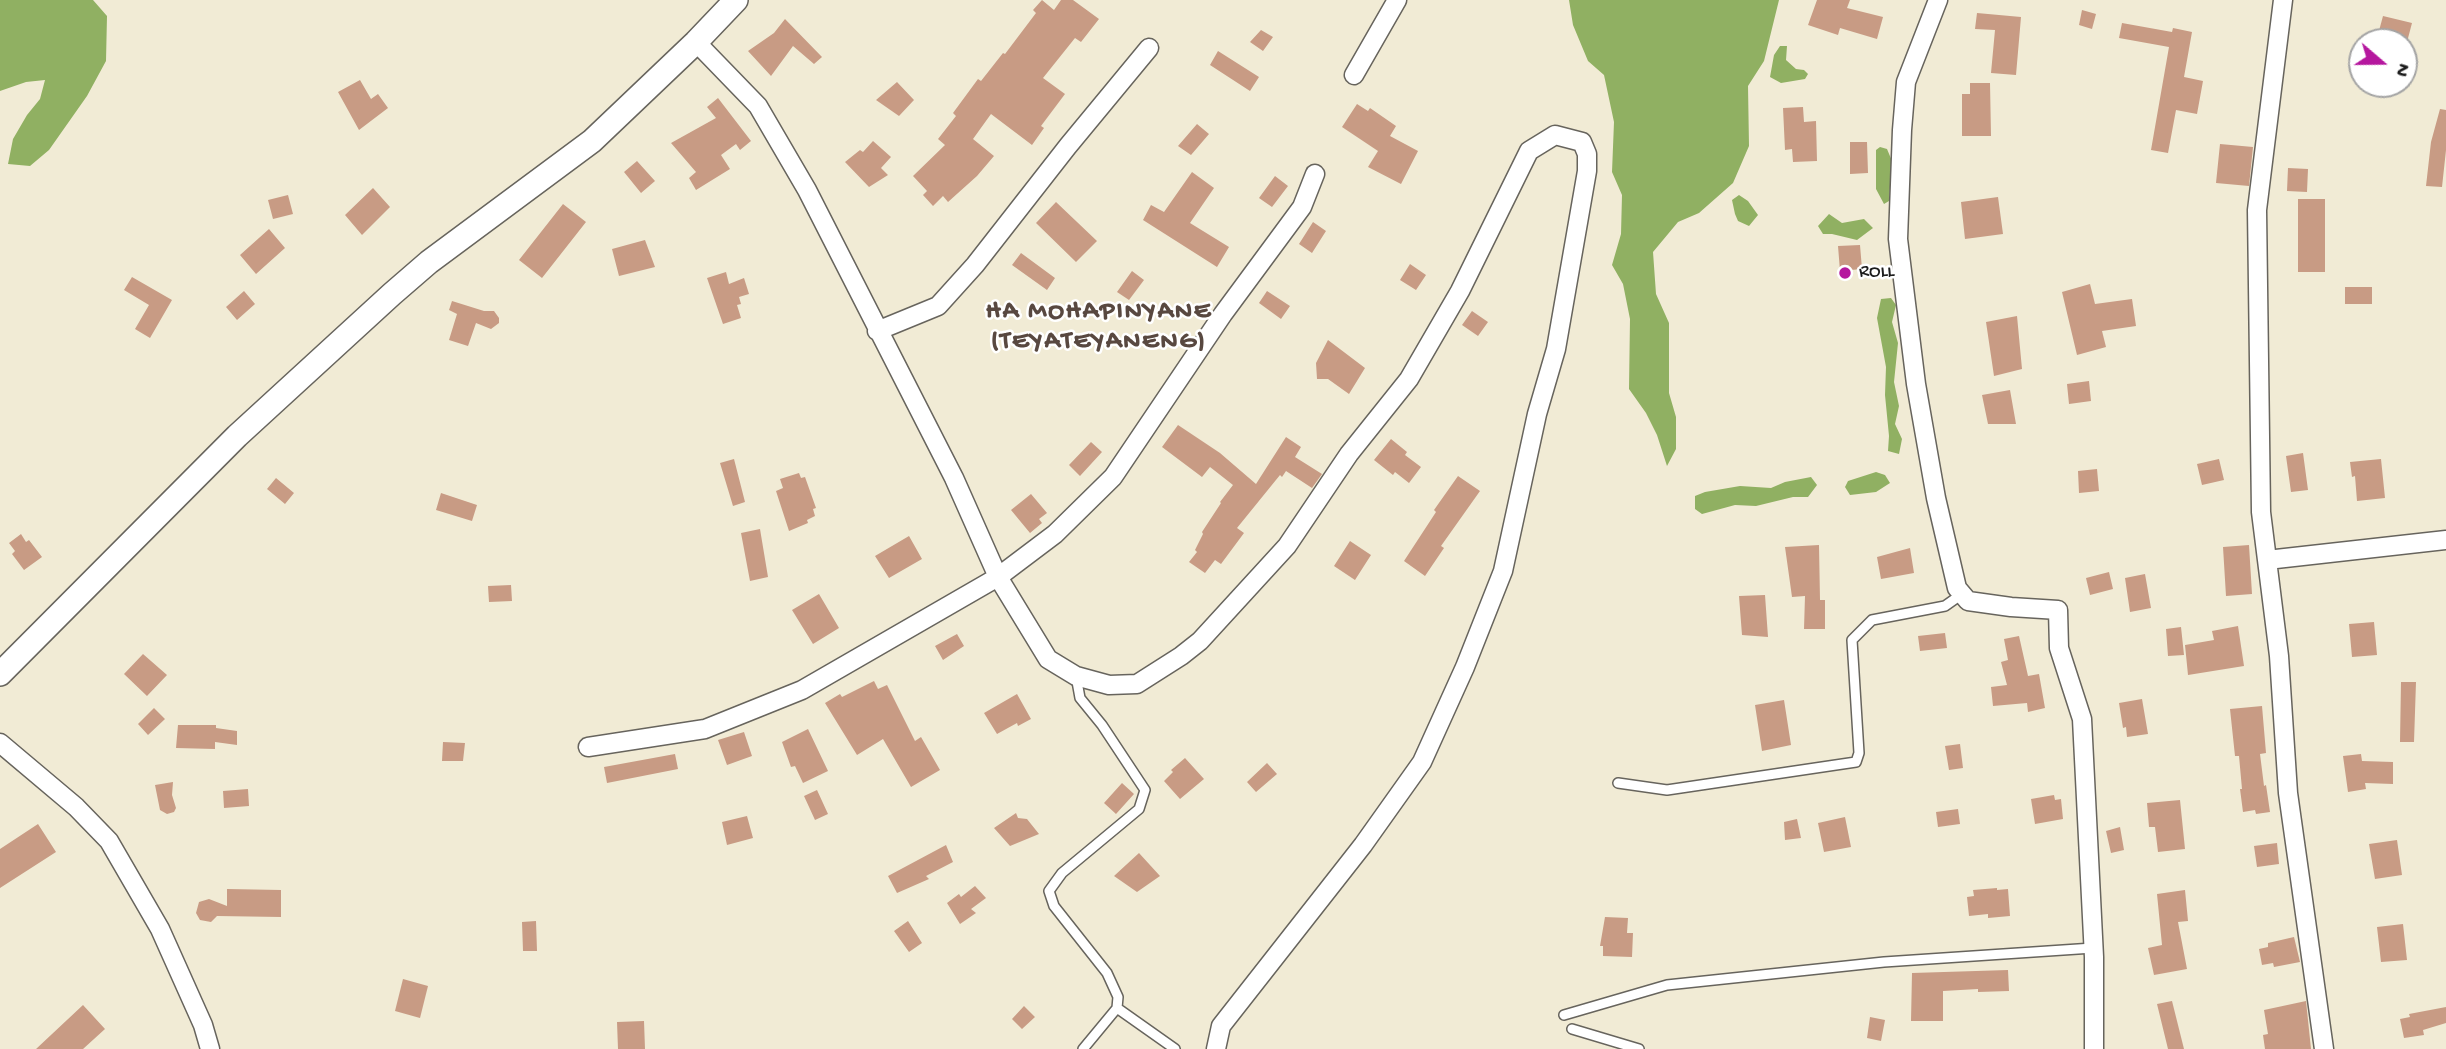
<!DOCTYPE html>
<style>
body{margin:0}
#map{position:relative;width:2446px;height:1049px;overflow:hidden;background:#f1ebd5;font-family:"Gochi Hand",sans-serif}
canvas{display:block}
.north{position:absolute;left:2348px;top:28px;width:70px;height:70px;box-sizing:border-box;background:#fff;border:2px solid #a4a4a4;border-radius:50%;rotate:110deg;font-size:19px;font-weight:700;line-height:28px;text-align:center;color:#1c1c1c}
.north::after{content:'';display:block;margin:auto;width:24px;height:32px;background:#b5179e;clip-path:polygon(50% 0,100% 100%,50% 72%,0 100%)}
</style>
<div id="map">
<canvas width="2446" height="1049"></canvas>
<div class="north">N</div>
</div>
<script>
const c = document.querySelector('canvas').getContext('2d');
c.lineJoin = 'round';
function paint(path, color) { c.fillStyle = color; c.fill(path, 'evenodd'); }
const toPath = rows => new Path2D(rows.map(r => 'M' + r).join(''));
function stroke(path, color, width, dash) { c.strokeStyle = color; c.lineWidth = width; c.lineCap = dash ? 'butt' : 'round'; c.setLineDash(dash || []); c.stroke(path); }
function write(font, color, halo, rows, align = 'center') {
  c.font = font + ' "Gochi Hand",sans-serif'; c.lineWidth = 5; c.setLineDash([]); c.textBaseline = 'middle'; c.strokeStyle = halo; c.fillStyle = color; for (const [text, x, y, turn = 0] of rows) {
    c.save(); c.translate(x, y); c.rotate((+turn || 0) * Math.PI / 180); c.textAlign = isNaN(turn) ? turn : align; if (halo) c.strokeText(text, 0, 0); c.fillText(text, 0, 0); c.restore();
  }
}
paint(toPath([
 [0,0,93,0,107,16,106,61,87,96,49,150,30,166,8,164,13,139,27,115,40,99,45,80,26,82,0,91],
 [1569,0,1779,0,1764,61,1748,86,1749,146,1733,183,1699,213,1678,222,1653,252,1656,294,1669,323,1669,393,1676,417,1676,449,1667,466,1657,435,1646,413,1629,389,1630,319,1623,284,1612,265,1621,234,1622,195,1612,172,1614,122,1604,75,1588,61,1573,25],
 [1780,46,1787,46,1786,60,1796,69,1804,70,1808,74,1805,79,1781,83,1770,77,1774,55],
 [1880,147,1887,149,1892,161,1889,201,1884,204,1876,189,1876,150],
 [1739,195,1748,201,1758,215,1749,226,1738,221,1735,214,1732,200],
 [1829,214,1842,223,1864,219,1873,228,1857,240,1832,234,1823,234,1818,226],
 [1891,298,1896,305,1892,322,1898,343,1894,382,1899,406,1895,424,1902,439,1899,454,1888,451,1889,436,1885,395,1886,367,1877,318,1881,299],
 [1876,472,1885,475,1890,483,1876,492,1850,495,1845,487,1848,481],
 [1811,477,1817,485,1808,497,1793,497,1756,506,1735,505,1702,514,1695,509,1695,496,1705,492,1740,486,1771,488,1785,482]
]), '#90b062');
paint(toPath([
 [1042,0,1054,10,1061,0,1073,0,1099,19,1081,42,1075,38,1043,78,1065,94,1041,126,1044,128,1032,145,991,114,973,139,994,156,977,176,948,202,943,196,933,206,923,195,927,191,913,176,945,145,938,139,956,116,953,113,978,79,981,81,1003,53,1005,54,1036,13,1033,10],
 [1817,0,1850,0,1847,8,1883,17,1877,39,1840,28,1838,35,1808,25],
 [2082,10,2096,14,2092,29,2079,25],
 [1977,13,2021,17,2016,75,1991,73,1995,30,1975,29],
 [2383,16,2412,23,2407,42,2376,42],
 [785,19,822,57,814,64,793,46,771,76,748,51,774,33],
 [2122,23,2172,32,2173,28,2192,32,2184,77,2203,81,2197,114,2176,110,2168,153,2151,150,2169,47,2119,38],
 [1261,30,1273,37,1263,51,1250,42],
 [1218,51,1259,77,1250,91,1210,65],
 [360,80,371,99,378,94,388,108,359,130,338,92],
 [897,82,914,100,899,116,876,100],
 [1970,83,1990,83,1991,136,1962,136,1962,94,1970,94],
 [718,98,751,141,740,150,736,144,721,155,730,169,696,190,689,178,696,172,671,143,716,118,707,107],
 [1357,104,1368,111,1370,108,1396,126,1390,136,1418,151,1401,184,1368,167,1378,151,1342,127],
 [1803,107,1804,122,1816,121,1817,161,1793,162,1792,149,1785,150,1783,108],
 [2440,109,2446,110,2446,150,2442,187,2426,186,2431,142],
 [1197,124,1209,134,1191,155,1178,146],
 [873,141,891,157,881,168,888,175,869,187,845,162,860,150,863,152],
 [1850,142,1867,142,1868,173,1850,174],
 [2220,144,2253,147,2249,186,2216,183],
 [637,161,655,181,641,193,624,172],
 [2288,168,2308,169,2307,192,2287,191],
 [1192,172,1214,188,1190,223,1229,247,1217,267,1143,220,1151,205,1164,212],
 [1275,176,1288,186,1272,207,1259,198],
 [373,188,390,207,362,235,345,215],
 [288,195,293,214,273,219,268,200],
 [1998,197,2003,234,1965,239,1961,202],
 [2298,199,2325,199,2325,272,2298,272],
 [1056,202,1097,241,1076,262,1036,223],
 [563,204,586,222,542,278,519,260],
 [1313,222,1326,231,1312,253,1299,244],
 [269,229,285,248,256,274,240,255],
 [645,240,655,267,619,276,612,249],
 [1860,245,1862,269,1840,271,1838,246],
 [1021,253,1055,278,1047,290,1012,265],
 [1410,264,1426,275,1416,290,1400,280],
 [1132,271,1144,280,1129,300,1117,292],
 [726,272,729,284,744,278,749,294,739,297,741,304,737,305,741,318,723,324,707,278],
 [132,277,172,300,150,338,135,329,149,305,124,290],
 [2090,284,2095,304,2132,299,2136,326,2102,331,2106,347,2077,355,2062,292],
 [2345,287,2372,287,2372,304,2345,304],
 [244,291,255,304,237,320,226,307],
 [1267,291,1290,306,1281,319,1259,303],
 [452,301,484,311,494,311,499,318,499,323,491,329,476,323,468,346,449,340,457,314,449,310],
 [1472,311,1488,322,1478,336,1462,325],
 [2017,316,2022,369,1994,376,1986,322],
 [1328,340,1365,368,1349,394,1328,379,1317,379,1316,363],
 [2089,381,2091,401,2069,404,2067,384],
 [2010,390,2016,424,1988,424,1982,395],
 [1178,425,1220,453,1256,484,1286,437,1301,447,1295,457,1322,474,1312,488,1286,471,1282,477,1280,475,1237,528,1244,533,1221,564,1215,560,1205,573,1189,562,1197,552,1195,550,1203,534,1202,532,1221,503,1220,502,1233,485,1210,467,1202,477,1162,447],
 [1391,439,1407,452,1405,455,1421,467,1409,483,1395,472,1393,475,1374,460],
 [1091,442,1102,452,1080,476,1069,465],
 [2303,453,2308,490,2291,492,2286,456],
 [734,459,745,502,733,506,720,463],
 [2219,459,2224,480,2202,485,2197,464],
 [2381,459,2385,498,2357,501,2355,476,2352,477,2350,462],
 [2097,469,2099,491,2079,493,2078,471],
 [799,473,801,478,805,477,816,508,813,509,815,516,807,520,808,523,789,531,776,491,783,488,780,479],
 [1458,476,1480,491,1441,546,1444,548,1425,576,1404,561,1436,512,1434,510],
 [276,478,294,493,285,504,267,489],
 [441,493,477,505,472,521,436,510],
 [1031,494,1047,513,1039,519,1042,523,1030,533,1011,510],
 [760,529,768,577,750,581,741,533],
 [21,534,26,542,29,540,42,557,24,570,12,554,15,551,9,543],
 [909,536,922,559,889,578,875,556],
 [1350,541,1371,555,1355,580,1334,566],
 [1819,545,1820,600,1825,600,1825,629,1804,629,1805,596,1792,597,1785,547],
 [2249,545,2252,594,2226,596,2223,547],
 [1910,548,1914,573,1881,579,1877,557],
 [2109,572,2113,589,2090,595,2086,578],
 [2145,574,2151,608,2130,612,2125,578],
 [511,585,512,601,489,602,488,586],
 [819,594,839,628,813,644,792,610],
 [1765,595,1768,637,1742,635,1739,596],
 [2374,622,2377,655,2352,657,2349,624],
 [2238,626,2244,666,2188,675,2185,645,2214,640,2212,631],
 [2181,627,2184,655,2168,656,2166,629],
 [1945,633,1947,648,1920,651,1918,636],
 [957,634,964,646,943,660,935,646],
 [2019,636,2028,676,2039,674,2045,708,2028,712,2027,703,1993,706,1991,687,2007,685,2001,662,2008,660,2004,639],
 [143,654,167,675,147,696,124,674],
 [874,681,878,689,887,685,915,741,921,737,940,770,911,787,883,739,857,755,825,703,840,694,842,697],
 [2401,682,2416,682,2414,742,2400,742],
 [1017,694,1031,719,1018,726,1017,723,997,734,984,713],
 [2142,699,2148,734,2127,737,2126,727,2123,728,2119,703],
 [1784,700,1791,745,1762,751,1755,705],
 [2262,706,2266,753,2260,754,2264,786,2266,785,2270,812,2256,814,2255,810,2243,812,2240,789,2242,789,2239,756,2235,756,2230,709],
 [154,708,165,719,148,735,138,724],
 [178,725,216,725,216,728,237,731,237,745,215,742,215,749,176,748],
 [808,729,828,771,803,783,795,766,791,767,782,742],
 [744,732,752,756,727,765,718,740],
 [443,742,465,743,463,761,442,761],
 [1960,744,1963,768,1949,770,1945,746],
 [675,754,678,769,607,783,604,767],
 [2361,754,2362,761,2393,762,2393,784,2365,783,2366,789,2348,792,2343,756],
 [1185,758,1204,779,1180,799,1164,781,1173,772,1171,770],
 [1267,763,1277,774,1256,792,1247,782],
 [173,782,172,795,176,808,174,812,167,814,160,810,155,785],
 [1122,783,1134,794,1116,814,1104,803],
 [248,789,249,806,224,808,223,791],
 [817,790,828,814,815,820,804,796],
 [2054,795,2055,800,2061,799,2063,819,2035,824,2031,799],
 [2180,800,2185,849,2158,852,2155,827,2149,827,2147,803],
 [1958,809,1960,824,1938,827,1936,812],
 [1016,813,1018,818,1027,819,1039,834,1010,846,994,828],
 [747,816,753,838,727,845,722,822],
 [1845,817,1851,847,1824,852,1818,823],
 [1797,819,1801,838,1785,840,1784,822],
 [38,824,56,852,0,888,0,849],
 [2120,827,2124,850,2111,853,2106,831],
 [2397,840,2402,875,2375,879,2369,844],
 [2277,843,2279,864,2257,867,2254,846],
 [946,845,953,862,926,876,929,879,897,893,888,876],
 [1139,853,1160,876,1137,892,1114,876],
 [975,886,986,898,971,909,976,913,960,924,947,903,959,894,961,897],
 [1997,888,1997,890,2008,889,2010,916,1988,918,1988,914,1969,916,1967,897,1974,896,1973,890],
 [227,889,281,890,281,917,217,916,211,922,200,920,196,913,199,902,209,899,227,906],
 [2185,890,2188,921,2178,922,2187,969,2154,975,2148,948,2162,945,2157,894],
 [1605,917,1628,918,1627,933,1633,933,1632,957,1603,956,1603,946,1600,946],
 [536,921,537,951,523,951,522,922],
 [908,921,922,943,909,952,894,931],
 [2403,924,2407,960,2381,962,2377,927],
 [2294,937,2300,962,2274,967,2273,963,2262,965,2259,949,2268,947,2268,943],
 [2008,970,2009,991,1978,992,1978,989,1943,991,1943,1021,1911,1021,1912,973],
 [403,979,428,986,420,1018,395,1011],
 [2172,1001,2184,1049,2168,1049,2157,1004],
 [2306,1001,2311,1049,2265,1049,2263,1035,2268,1034,2264,1010],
 [83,1005,105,1029,83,1049,36,1049],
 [1024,1006,1035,1017,1022,1029,1012,1019],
 [2446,1007,2446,1023,2423,1030,2424,1035,2404,1038,2400,1019,2410,1017,2409,1014],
 [1870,1017,1885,1020,1881,1041,1867,1038],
 [644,1021,645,1049,618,1049,617,1022]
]), '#c89b84');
const service = toPath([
 [1076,676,1080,698,1102,725,1145,790,1139,809,1062,873,1049,891,1054,906,1107,973,1118,997,1117,1008,1083,1049],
 [1618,783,1667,790,1856,762,1859,753,1852,640,1872,620,1945,606,1962,594],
 [1117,1008,1175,1049],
 [1564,1015,1667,985,1884,962,2093,948],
 [1572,1029,1639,1049]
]);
const minor = toPath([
 [1938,0,1906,82,1902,130,1898,239,1916,384,1936,498,1957,588,1968,601,2011,607,2058,610,2059,648,2082,719,2094,957,2094,1049],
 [2283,0,2257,210,2261,512,2279,656,2288,793,2324,1049],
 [696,42,758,106,807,190,954,478,998,577,1048,659,1076,676,1109,685,1137,684,1181,656,1200,641,1287,546,1349,454,1409,379,1460,291,1529,151,1555,135,1582,142,1587,154,1587,171,1556,349,1537,414,1503,571,1465,667,1422,762,1363,845,1221,1026,1216,1049],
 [1354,75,1397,0],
 [877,331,938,306,975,265,1068,146,1149,48],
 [2267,560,2446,540],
 [0,743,76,807,109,841,160,929,203,1025,210,1049],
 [588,747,705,729,802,690,998,577,1055,534,1113,477,1223,314,1302,207,1315,174]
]);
const secondary = toPath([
 [0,674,237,436,392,294,429,262,592,141,696,42,736,0]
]);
stroke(service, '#67645d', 12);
stroke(minor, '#67645d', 21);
stroke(secondary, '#67645d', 26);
stroke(service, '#fff', 9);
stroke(minor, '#fff', 18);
stroke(secondary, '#fff', 23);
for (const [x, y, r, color] of [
 [1845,273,7,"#b5179e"]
]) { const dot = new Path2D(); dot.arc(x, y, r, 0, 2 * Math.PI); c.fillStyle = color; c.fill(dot); stroke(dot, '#fff', 2.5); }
write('19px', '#1c1c1c', '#fff', [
 ["ROLL",1859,273]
], 'left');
c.letterSpacing = '2px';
write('bold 26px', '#584840', '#fff', [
 ["HA MOHAPINYANE",1099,313],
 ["(TEYATEYANENG)",1099,343]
]);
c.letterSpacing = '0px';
</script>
